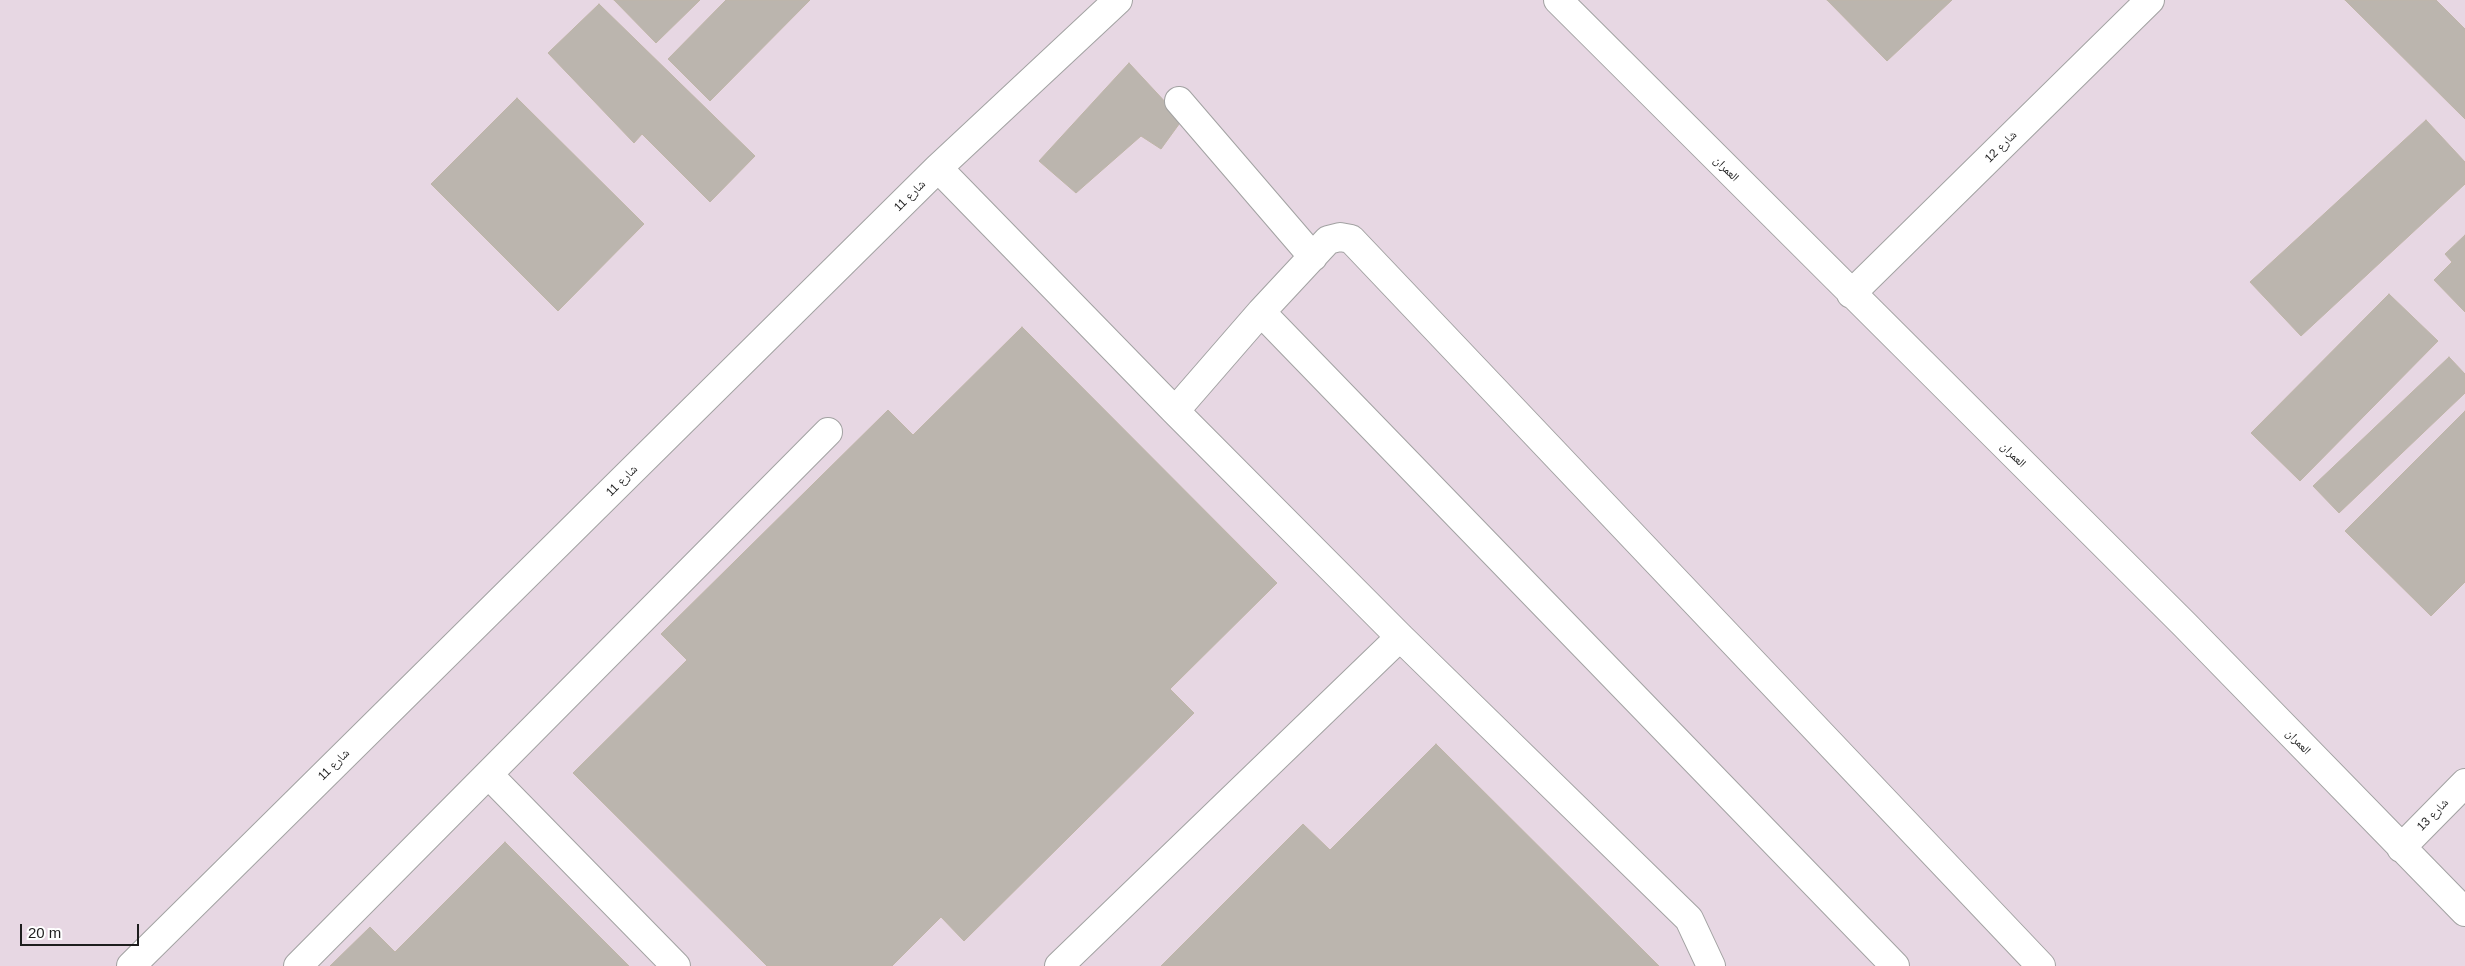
<!DOCTYPE html>
<meta charset="utf-8">
<style>
body{margin:0}
#map{position:relative;width:2465px;height:966px;overflow:hidden;background:#eeece5;font-family:Helvetica,sans-serif}
canvas{display:block}
.scale{position:absolute;left:20px;top:924px;width:119px;height:22px;box-sizing:border-box;border:2px solid #1e1e1e;border-top:0;padding-left:6px;font-size:15px;line-height:18px;white-space:nowrap;color:#1e1e1e;-webkit-text-stroke:4px #fff;paint-order:stroke}
</style>
<div id="map">
<canvas width="2465" height="966"></canvas>
<div class="scale">20 m</div>
</div>
<script>
const c = document.querySelector('canvas').getContext('2d');
c.lineJoin = 'round';
function paint(path, color) { c.fillStyle = color; c.fill(path, 'evenodd'); }
const toPath = rows => new Path2D(rows.map(r => 'M' + r).join(''));
function stroke(path, color, width, dash) { c.strokeStyle = color; c.lineWidth = width; c.lineCap = dash ? 'butt' : 'round'; c.setLineDash(dash || []); c.stroke(path); }
function write(font, color, halo, rows, align = 'center') {
  c.font = font + ' Helvetica,"Noto Naskh Arabic",sans-serif'; c.lineWidth = 4.5; c.setLineDash([]); c.textBaseline = 'middle'; c.strokeStyle = halo; c.fillStyle = color; for (const [text, x, y, turn = 0] of rows) {
    c.save(); c.translate(x, y); c.rotate((+turn || 0) * Math.PI / 180); c.textAlign = isNaN(turn) ? turn : align; if (halo) c.strokeText(text, 0, 0); c.fillText(text, 0, 0); c.restore();
  }
}
paint(toPath([
 [0,0,2465,0,2465,966,0,966]
]), '#e7d7e3');
const building = toPath([
 [614,0,700,0,656,43,614,0],
 [726,0,810,0,710,101,668,59,726,0],
 [1827,0,1952,0,1887,61,1827,0],
 [2345,0,2436,0,2465,29,2465,119,2345,0],
 [599,4,755,156,710,202,642,134,634,143,548,53,599,4],
 [1129,63,1182,120,1161,149,1141,136,1076,193,1039,161,1129,63],
 [517,98,644,224,558,311,431,184,517,98],
 [2426,120,2465,162,2465,184,2301,336,2250,282,2426,120],
 [2465,235,2465,312,2434,280,2452,262,2445,254,2465,235],
 [2389,294,2438,341,2300,481,2251,433,2389,294],
 [1022,327,1277,583,1170,689,1194,713,964,941,941,917,892,966,767,966,573,773,687,660,661,634,888,410,913,435,1022,327],
 [2449,357,2465,374,2465,393,2339,513,2313,486,2449,357],
 [2465,411,2465,582,2431,616,2345,531,2465,411],
 [1436,744,1659,966,1161,966,1303,824,1330,850,1436,744],
 [505,842,629,966,330,966,370,927,395,952,505,842]
]);
paint(building, '#bbb5ae');
stroke(building, '#bfb5a8', 1);
const minor = toPath([
 [1558,0,2185,625,2465,912],
 [1179,101,1313,257],
 [938,168,1175,411,1400,637,1689,919,1711,966],
 [1851,294,2150,0],
 [1261,312,1895,966],
 [1175,411,1261,312,1328,240,1340,237,1351,239,2041,966],
 [489,775,676,966],
 [2401,848,2465,783],
 [131,966,938,168,1118,0],
 [298,966,828,432],
 [1059,966,1400,637]
]);
stroke(minor, '#a2a2a2', 30);
stroke(minor, '#fff', 28);
write('12px', '#1e1e1e', '#fff', [
 ["شارع 12",2001,147,-45],
 ["العمران",1726,169,45],
 ["شارع 11",910,196,-45],
 ["العمران",2013,455,45],
 ["شارع 11",622,481,-45],
 ["العمران",2298,742,46],
 ["شارع 11",334,765,-45],
 ["شارع 13",2433,815,-46]
]);
</script>
